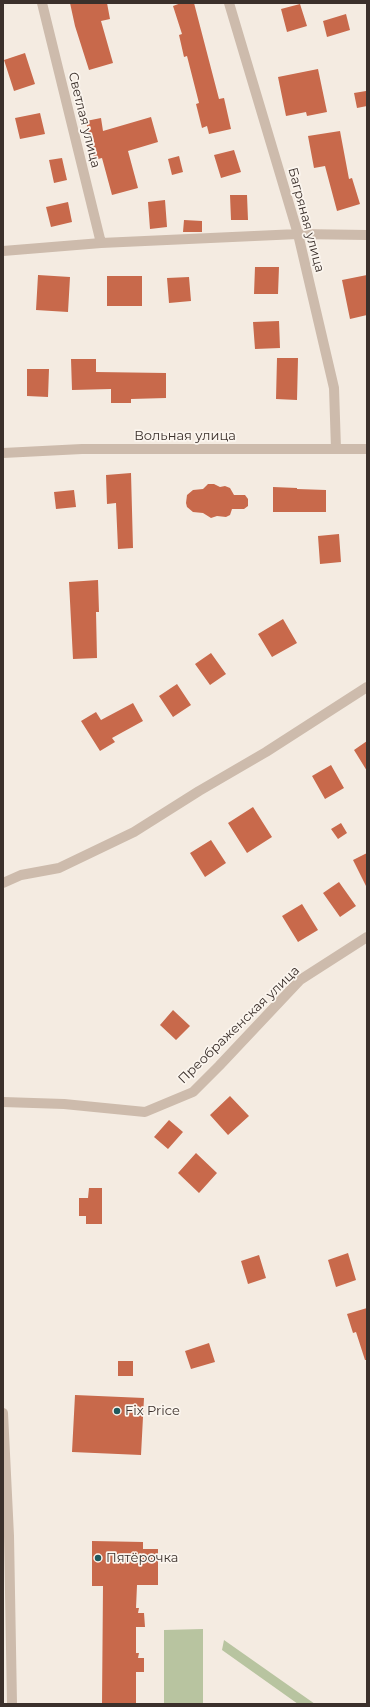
<!DOCTYPE html>
<meta charset="utf-8">
<style>
body{margin:0}
#map{position:relative;width:370px;height:1707px;overflow:hidden;background:#f4ebe1;font-family:Montserrat,sans-serif}
canvas{display:block}
.frame{position:absolute;inset:0;border:4px solid #3b302b;pointer-events:none}
</style>
<div id="map">
<canvas width="370" height="1707"></canvas>
<div class="frame"></div>
</div>
<script>
const c = document.querySelector('canvas').getContext('2d');
c.lineJoin = 'round';
function paint(path, color) { c.fillStyle = color; c.fill(path, 'evenodd'); }
const toPath = rows => new Path2D(rows.map(r => 'M' + r).join(''));
function stroke(path, color, width, dash) { c.strokeStyle = color; c.lineWidth = width; c.lineCap = dash ? 'butt' : 'round'; c.setLineDash(dash || []); c.stroke(path); }
function write(font, color, halo, rows, align = 'center') {
  c.font = font + ' Montserrat,sans-serif'; c.lineWidth = 3.5; c.setLineDash([]); c.textBaseline = 'middle'; c.strokeStyle = halo; c.fillStyle = color; for (const [text, x, y, turn = 0] of rows) {
    c.save(); c.translate(x, y); c.rotate((+turn || 0) * Math.PI / 180); c.textAlign = isNaN(turn) ? turn : align; if (halo) c.strokeText(text, 0, 0); c.fillText(text, 0, 0); c.restore();
  }
}
paint(toPath([
 [203,1629,203,1704,164,1704,164,1630],
 [224,1640,315,1704,298,1704,222,1650]
]), '#b8c4a0');
paint(toPath([
 [70,3,107,3,110,19,101,21,113,63,89,70,75,26],
 [181,3,194,3,219,99,224,98,231,129,209,134,207,126,202,128,196,104,199,103,187,56,184,57,179,35,182,34,173,6],
 [300,4,307,26,287,32,281,9],
 [346,14,350,30,327,37,323,21],
 [25,53,35,84,14,91,4,60],
 [318,69,327,112,307,116,306,112,286,116,278,77],
 [366,91,367,106,357,108,354,93],
 [40,113,45,134,20,139,15,118],
 [151,117,158,142,128,151,138,188,112,195,102,158,94,160,86,121,101,118,103,131],
 [340,131,349,179,352,178,360,204,337,211,325,166,314,168,308,136],
 [234,150,241,172,221,178,214,155],
 [179,156,183,172,172,175,168,159],
 [62,158,67,180,54,183,49,160],
 [230,195,247,195,248,220,231,220],
 [165,200,167,227,150,229,148,202],
 [68,202,72,222,51,227,46,207],
 [184,220,202,221,202,232,183,232],
 [255,267,279,267,278,294,254,294],
 [38,275,70,277,68,312,36,310],
 [367,275,367,315,350,319,342,280],
 [107,276,142,276,142,306,107,306],
 [189,277,191,301,169,303,167,278],
 [279,321,280,348,255,349,253,322],
 [277,358,298,358,297,400,276,399],
 [71,359,96,359,96,372,166,373,166,398,131,399,131,403,111,403,111,389,72,390],
 [27,369,49,369,48,397,27,396],
 [131,473,133,548,118,549,116,503,107,504,106,475],
 [208,484,214,484,220,487,225,486,230,488,234,495,245,495,248,499,248,506,244,509,232,509,230,515,226,517,217,516,211,518,203,513,193,512,187,507,186,503,187,495,193,490,203,489],
 [273,487,297,488,297,489,326,490,326,512,273,512],
 [74,490,76,507,56,509,54,492],
 [339,534,341,562,320,564,318,536],
 [98,580,99,612,96,612,97,658,73,659,69,582],
 [283,619,297,643,272,657,258,634],
 [211,653,226,674,210,685,195,664],
 [177,684,191,705,173,717,159,696],
 [133,703,143,721,112,738,115,742,100,751,81,721,96,712,101,720],
 [367,741,367,771,354,750],
 [331,765,344,788,325,799,312,776],
 [253,807,272,837,247,853,228,823],
 [341,823,347,833,338,839,331,829],
 [211,840,226,863,205,877,190,853],
 [367,853,367,888,353,860],
 [339,882,356,906,340,917,323,893],
 [302,904,318,930,298,942,282,916],
 [173,1010,190,1026,176,1040,160,1025],
 [230,1096,249,1116,228,1135,210,1115],
 [169,1120,183,1132,168,1149,154,1137],
 [196,1153,217,1173,199,1193,178,1173],
 [89,1188,102,1188,102,1224,86,1224,86,1216,79,1216,79,1198,88,1198],
 [348,1253,356,1280,336,1287,328,1260],
 [259,1255,266,1278,248,1284,241,1261],
 [367,1308,367,1360,365,1360,356,1332,353,1333,347,1314],
 [209,1343,215,1362,191,1369,185,1351],
 [118,1361,133,1361,133,1376,118,1376],
 [75,1395,144,1398,141,1455,72,1452],
 [92,1541,143,1542,143,1549,158,1549,158,1585,137,1585,136,1608,139,1608,138,1613,144,1613,145,1627,136,1627,136,1653,139,1653,138,1658,144,1658,144,1672,136,1672,136,1704,102,1704,103,1586,92,1586]
]), '#c8694b');
stroke(toPath([
 [42,3,101,243],
 [229,3,298,234,334,388,336,449],
 [3,251,101,243,298,234,367,235],
 [3,453,82,449,367,449],
 [3,883,21,875,59,868,134,832,199,791,266,752,367,687],
 [3,1102,64,1104,145,1112,193,1092,219,1066,300,980,367,937],
 [3,1413,9,1536,12,1704]
]), '#cdbbac', 10);
for (const [x, y, r, color] of [
 [117,1411,4,"#1f5a5e"],
 [98,1558,4,"#1f5a5e"]
]) { const dot = new Path2D(); dot.arc(x, y, r, 0, 2 * Math.PI); c.fillStyle = color; c.fill(dot); stroke(dot, '#fbf5ee', 1.5); }
write('13px', '#3b302b', '#fbf5ee', [
 ["Светлая улица",84,120,76],
 ["Багряная улица",306,220,75],
 ["Вольная улица",185,436],
 ["Преображенская улица",239,1025,-44]
]);
write('13px', '#3b302b', '#fbf5ee', [
 ["Fix Price",125,1411],
 ["Пятёрочка",106,1558]
], 'left');
</script>
